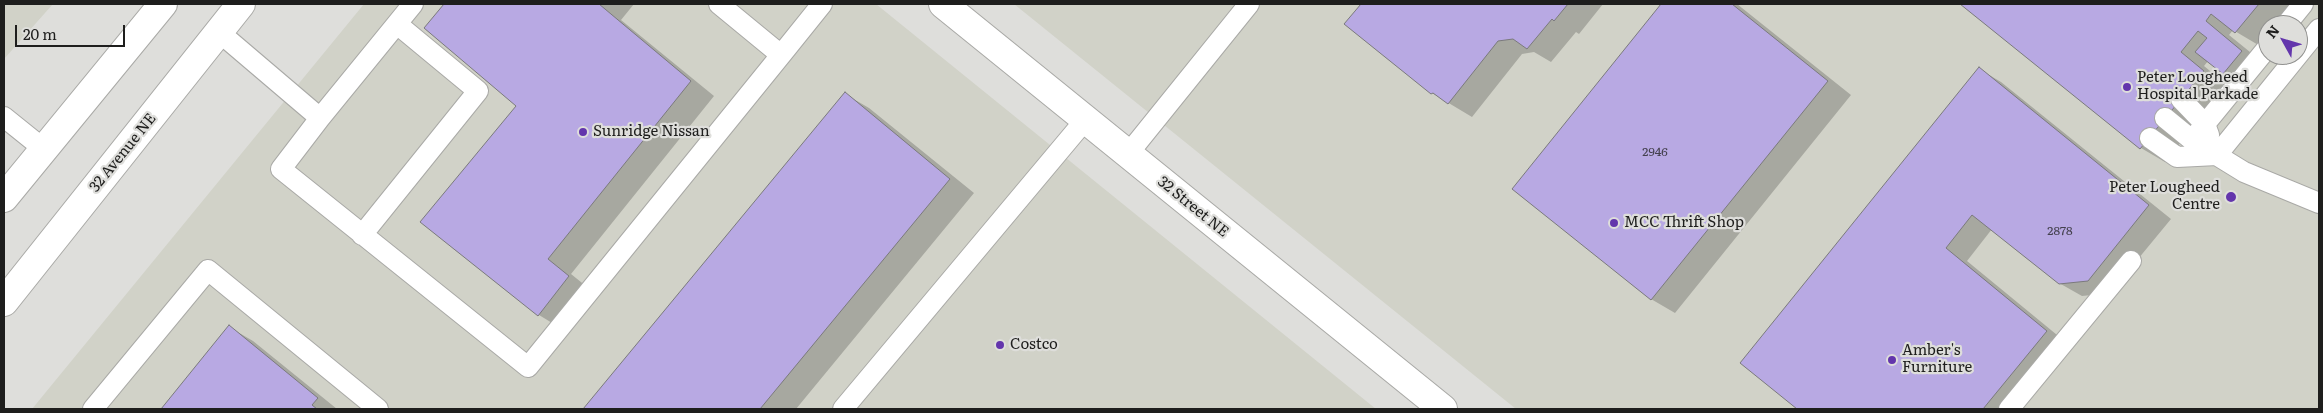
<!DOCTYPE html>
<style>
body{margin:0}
#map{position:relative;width:2323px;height:413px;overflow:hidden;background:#dededb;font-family:Literata,serif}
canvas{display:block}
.frame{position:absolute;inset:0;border:5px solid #1e1e1d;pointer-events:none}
.north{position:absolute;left:2258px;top:15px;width:50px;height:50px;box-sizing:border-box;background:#dededb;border:1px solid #91918f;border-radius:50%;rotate:309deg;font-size:14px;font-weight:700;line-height:20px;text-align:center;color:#1e1e1d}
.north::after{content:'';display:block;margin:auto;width:18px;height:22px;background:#6335ac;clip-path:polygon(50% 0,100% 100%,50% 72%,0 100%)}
.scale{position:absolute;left:15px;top:25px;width:110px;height:22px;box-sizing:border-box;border:2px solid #1e1e1d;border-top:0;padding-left:6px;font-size:15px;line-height:18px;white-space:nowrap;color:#1e1e1d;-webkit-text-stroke:4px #dededb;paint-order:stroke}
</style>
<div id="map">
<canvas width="2323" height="413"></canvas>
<div class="frame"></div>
<div class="north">N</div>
<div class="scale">20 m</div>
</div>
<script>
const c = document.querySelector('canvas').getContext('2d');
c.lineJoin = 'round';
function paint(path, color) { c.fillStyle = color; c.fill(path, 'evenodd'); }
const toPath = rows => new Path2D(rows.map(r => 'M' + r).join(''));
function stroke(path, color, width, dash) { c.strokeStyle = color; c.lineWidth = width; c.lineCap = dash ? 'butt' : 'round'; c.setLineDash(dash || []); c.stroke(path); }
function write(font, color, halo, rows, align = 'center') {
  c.font = font + ' Literata,serif'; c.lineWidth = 4.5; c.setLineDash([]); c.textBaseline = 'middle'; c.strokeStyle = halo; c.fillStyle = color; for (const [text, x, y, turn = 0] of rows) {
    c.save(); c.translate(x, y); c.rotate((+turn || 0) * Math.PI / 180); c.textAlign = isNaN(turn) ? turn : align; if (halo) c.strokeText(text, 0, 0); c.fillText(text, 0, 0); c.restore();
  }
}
paint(toPath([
 [4,4,53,4,4,59],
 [364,4,876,4,1376,409,32,409],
 [1014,4,2319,4,2319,409,1516,409],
 [2268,25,2298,25,2298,55,2268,55]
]), '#d1d2c8');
paint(toPath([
 [445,4,634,4,621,20,714,96,571,274,592,291,562,329,539,315,422,222,518,105,426,28],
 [1362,4,1603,4,1579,34,1576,32,1551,62,1534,52,1522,54,1472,117,1432,93,1346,24],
 [1663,4,1737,4,1851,95,1675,313,1651,299,1514,188],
 [1962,4,2294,4,2277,25,2268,25,2268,36,2260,46,2233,30,2229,35,2266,65,2248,87,2224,73,2208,61,2204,66,2227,85,2165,162,2141,148],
 [1979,69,2001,82,2171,219,2110,293,2082,296,2059,283,1992,229,1967,261,2068,344,2015,409,1798,409,1742,363],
 [845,94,869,108,974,193,796,409,585,409],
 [229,327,253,341,337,409,163,409]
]), '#0003');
const building = toPath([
 [444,4,599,4,691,81,548,259,569,276,538,316,420,222,516,106,424,28,444,4],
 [1361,4,1568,4,1554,21,1552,19,1527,49,1513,39,1498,41,1448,104,1433,93,1431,94,1344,24,1361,4],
 [1661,4,1732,4,1828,81,1651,300,1512,189,1661,4],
 [1960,4,2259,4,2235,33,2211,14,2206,21,2242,51,2223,74,2195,52,2207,38,2198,31,2181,52,2204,71,2140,149,1960,4],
 [1979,67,2149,205,2088,281,2059,284,1972,215,1946,248,2047,331,1983,409,1797,409,1740,363,1979,67],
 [845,92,950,179,760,409,583,409,845,92],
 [229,325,318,398,312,405,317,409,161,409,229,325]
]);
paint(building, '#b8a9e3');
stroke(building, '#7b7a7d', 1);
const lane = toPath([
 [719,4,781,55,822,4],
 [2286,25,2303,4],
 [219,32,320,118,413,4],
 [2181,99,2205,124,2209,135],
 [4,117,45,150],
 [320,118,281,169,528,367,781,55],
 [2165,118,2192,140,2244,172,2319,203],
 [2150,138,2177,157,2217,155,2319,29],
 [2192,140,2268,47],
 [1128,154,1249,4],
 [362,235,478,91,397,24],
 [93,409,208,270,378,409],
 [843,409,1086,119],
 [2009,409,2131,261]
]);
const secondary = toPath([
 [943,4,1443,409],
 [4,198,163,4],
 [4,302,241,4]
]);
stroke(lane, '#a9a9a6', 22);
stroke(secondary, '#a9a9a6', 30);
stroke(lane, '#fff', 20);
stroke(secondary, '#fff', 28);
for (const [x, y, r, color] of [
 [2127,87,5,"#6335ac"],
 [583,132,5,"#6335ac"],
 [2231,197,6,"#6335ac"],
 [1614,223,5,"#6335ac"],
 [1000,345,5,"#6335ac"],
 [1892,360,5,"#6335ac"]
]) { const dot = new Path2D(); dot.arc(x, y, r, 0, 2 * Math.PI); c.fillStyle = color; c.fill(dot); stroke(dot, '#dededb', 2); }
write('12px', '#44414e', null, [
 ["2946",1655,152],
 ["2878",2060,231]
]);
write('15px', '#1e1e1d', '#dededb', [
 ["Peter Lougheed",2137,78],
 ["Hospital Parkade",2137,95],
 ["Sunridge Nissan",593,132],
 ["Peter Lougheed",2220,188,"right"],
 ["Centre",2220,205,"right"],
 ["MCC Thrift Shop",1624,223],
 ["Costco",1010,345],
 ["Amber's",1902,351],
 ["Furniture",1902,368]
], 'left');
write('15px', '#1e1e1d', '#dededb', [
 ["32 Avenue NE",123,153,-51],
 ["32 Street NE",1193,207,39]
]);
</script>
